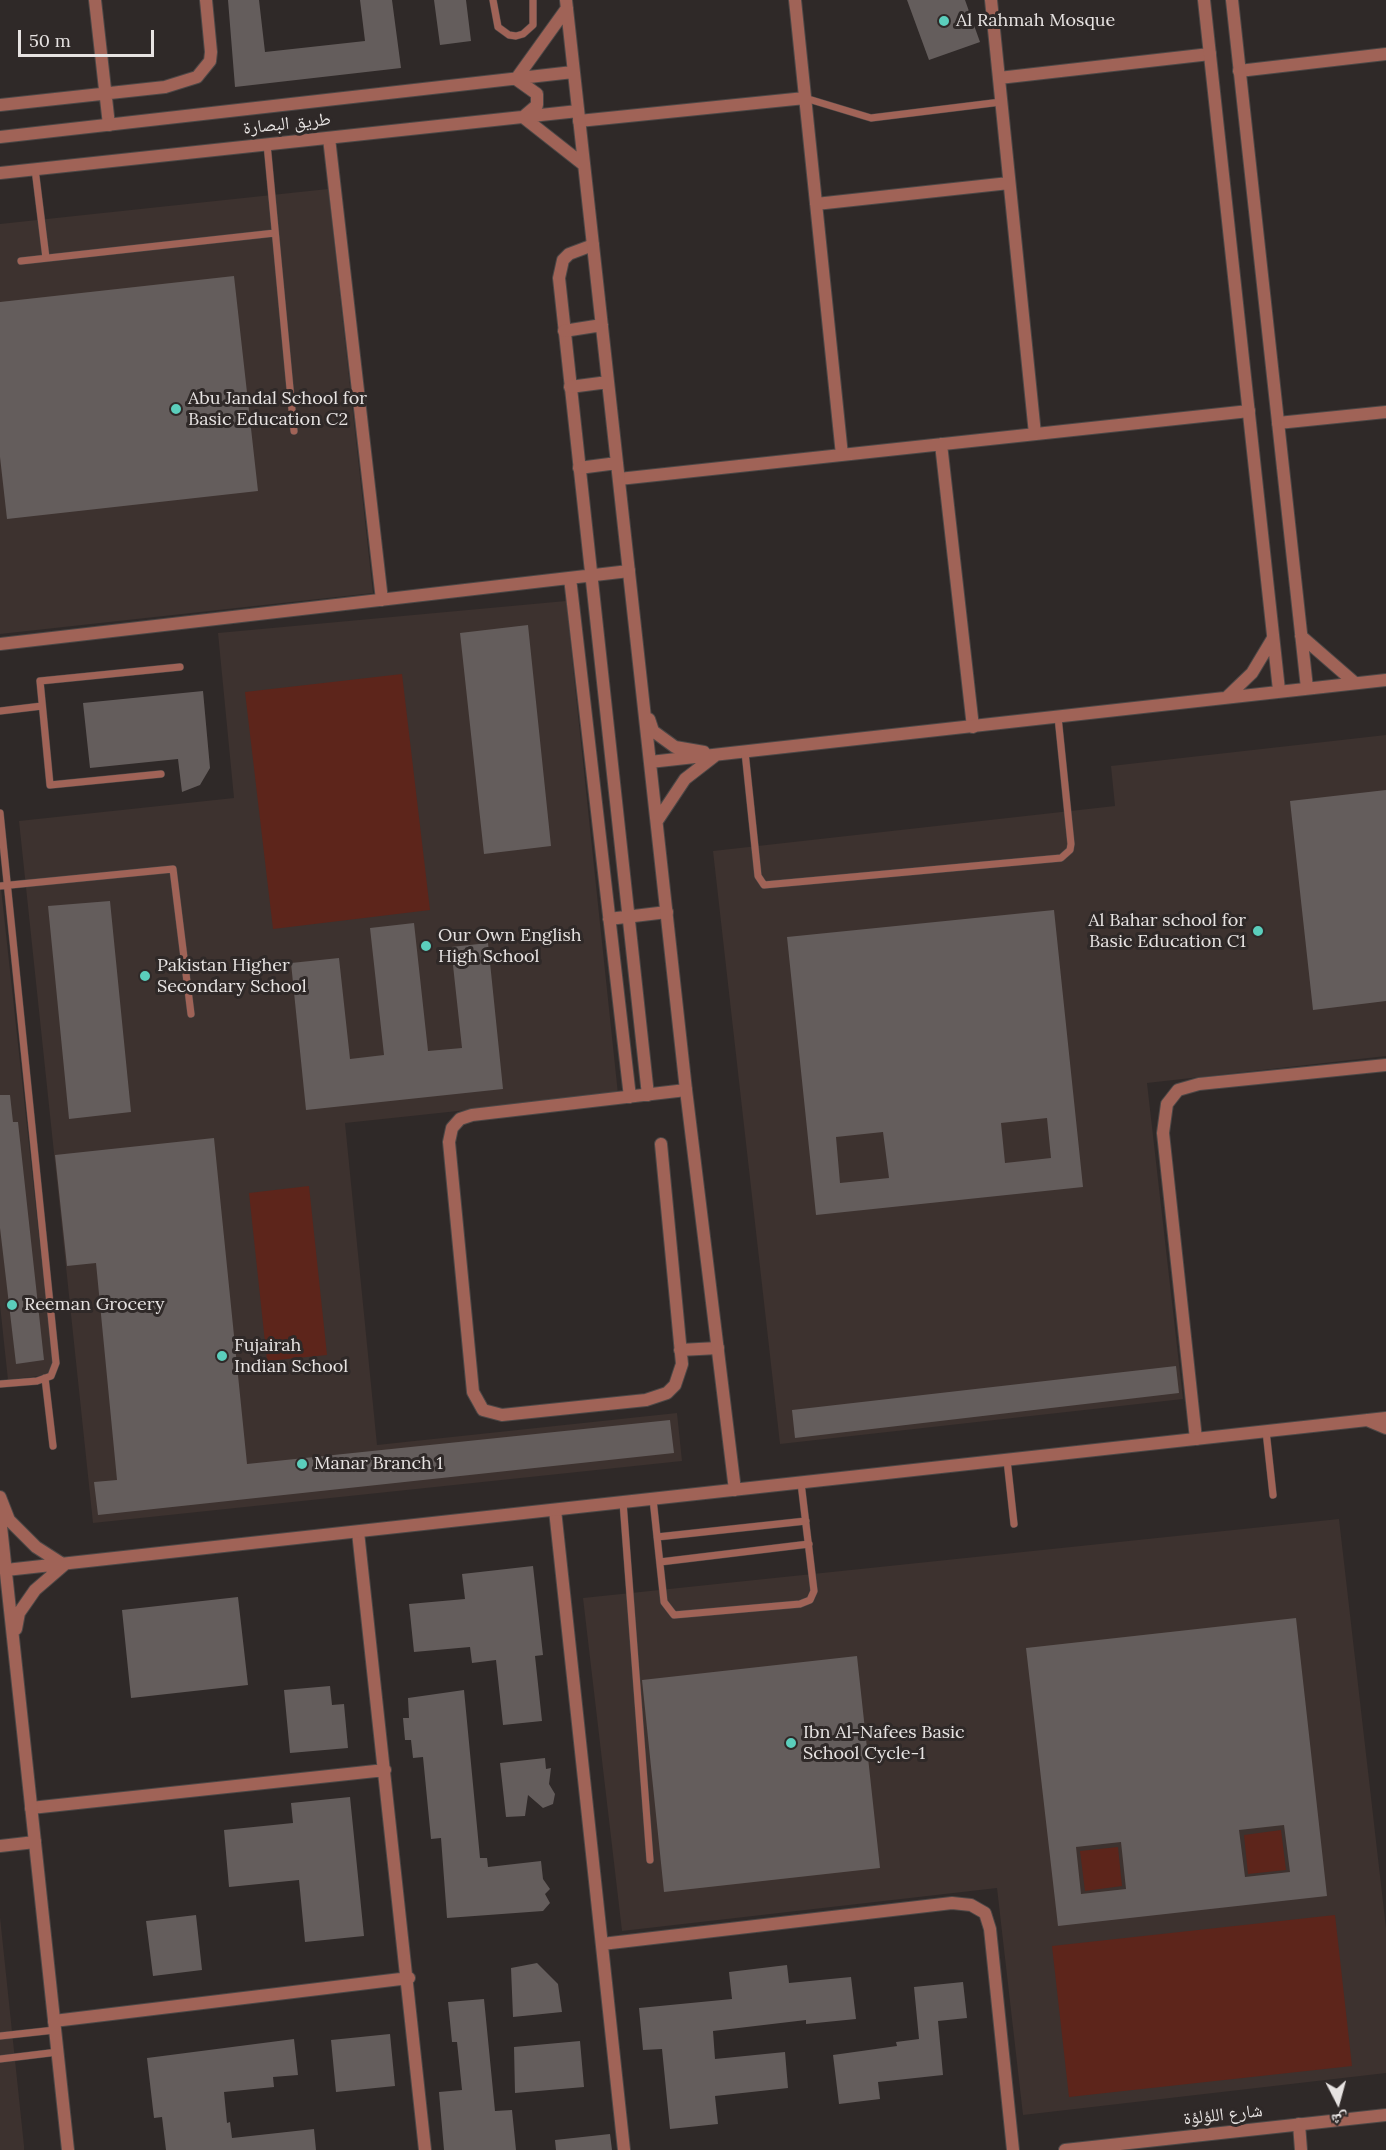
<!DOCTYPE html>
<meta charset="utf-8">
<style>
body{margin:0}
#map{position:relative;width:1386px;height:2150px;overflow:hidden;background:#2f2928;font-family:Lora,"Noto Naskh Arabic",serif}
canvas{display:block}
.north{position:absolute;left:1308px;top:2072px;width:60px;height:60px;-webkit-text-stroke:4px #2f2928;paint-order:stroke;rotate:174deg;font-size:16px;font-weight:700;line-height:24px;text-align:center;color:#e7e3e2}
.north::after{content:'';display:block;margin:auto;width:21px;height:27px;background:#e7e3e2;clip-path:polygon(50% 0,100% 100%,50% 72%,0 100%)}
.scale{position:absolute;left:18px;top:30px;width:136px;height:27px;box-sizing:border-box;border:3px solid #e7e3e2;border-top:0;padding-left:8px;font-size:18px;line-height:21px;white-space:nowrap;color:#e7e3e2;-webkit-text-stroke:4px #2f2928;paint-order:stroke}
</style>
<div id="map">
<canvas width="1386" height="2150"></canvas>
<div class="north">ش</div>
<div class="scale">50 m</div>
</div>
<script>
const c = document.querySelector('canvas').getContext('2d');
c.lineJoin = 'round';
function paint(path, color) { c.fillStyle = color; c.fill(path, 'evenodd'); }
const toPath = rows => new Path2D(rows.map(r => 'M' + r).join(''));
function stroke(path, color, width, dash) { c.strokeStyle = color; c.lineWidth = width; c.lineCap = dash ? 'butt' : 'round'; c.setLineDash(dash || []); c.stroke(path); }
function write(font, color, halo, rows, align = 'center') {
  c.font = font + ' Lora,"Noto Naskh Arabic",serif'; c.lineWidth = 6; c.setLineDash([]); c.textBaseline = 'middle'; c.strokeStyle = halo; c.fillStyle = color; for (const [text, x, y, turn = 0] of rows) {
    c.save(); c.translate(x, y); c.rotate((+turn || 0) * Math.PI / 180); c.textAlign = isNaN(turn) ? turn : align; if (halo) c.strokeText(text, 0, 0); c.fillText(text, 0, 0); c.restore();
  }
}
paint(toPath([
 [328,189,373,593,0,634,0,224],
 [566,601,618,1094,345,1123,377,1445,677,1413,682,1461,93,1523,19,821,234,798,218,633],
 [1386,735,1386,1056,1147,1083,1183,1399,780,1444,713,851,1115,806,1111,766],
 [0,879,54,1374,8,1380,0,1305],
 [1339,1519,1386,1928,1386,2073,1023,2115,997,1888,622,1931,583,1598],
 [0,1917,24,2146,24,2150,0,2150]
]), '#3d322f');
paint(toPath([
 [402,674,430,910,273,929,245,692],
 [309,1186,327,1355,267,1361,249,1193],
 [1281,1830,1286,1870,1248,1874,1244,1835],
 [1118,1847,1122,1886,1085,1891,1080,1851],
 [1335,1915,1352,2066,1069,2097,1052,1946]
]), '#5d251b');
paint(toPath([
 [228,0,259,0,265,52,365,41,360,0,392,0,401,68,235,87],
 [434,0,466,0,471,41,440,45],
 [907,0,965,0,980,42,929,60],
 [234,276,258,491,7,519,0,457,0,302],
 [528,625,551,846,484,854,460,633],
 [203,691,210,768,200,785,182,792,178,759,90,768,83,703],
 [1386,790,1386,1001,1313,1010,1290,801],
 [110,901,131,1112,69,1119,48,906],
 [1054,910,1083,1187,816,1215,787,937],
 [1047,1118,1051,1158,1005,1163,1001,1123],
 [883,1132,889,1178,840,1183,836,1137],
 [414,923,428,1051,462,1048,451,947,488,943,503,1089,306,1110,291,963,339,958,350,1059,384,1055,370,928],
 [0,1095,10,1095,13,1122,18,1122,44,1360,16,1364,0,1228],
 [214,1138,247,1464,670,1420,674,1453,98,1515,94,1482,117,1480,96,1263,67,1266,55,1155],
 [1176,1366,1179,1393,795,1438,792,1410],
 [533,1566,543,1655,535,1656,542,1721,503,1725,496,1660,472,1663,470,1647,414,1652,409,1604,465,1599,462,1574],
 [238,1597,248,1685,131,1698,122,1610],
 [1296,1618,1327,1896,1058,1926,1026,1648],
 [1284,1825,1290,1872,1245,1877,1239,1830],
 [1121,1842,1126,1889,1081,1894,1076,1847],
 [857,1656,880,1868,664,1892,642,1680],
 [330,1686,332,1705,344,1704,348,1748,290,1753,284,1690],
 [464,1690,480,1858,487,1858,488,1867,541,1861,543,1879,550,1889,545,1894,550,1903,543,1911,447,1918,441,1838,431,1839,423,1757,413,1758,411,1740,405,1740,403,1718,409,1718,408,1698],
 [545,1758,546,1769,551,1768,549,1784,555,1794,553,1804,543,1808,528,1795,525,1816,506,1817,500,1763],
 [350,1797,364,1936,305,1942,299,1880,229,1887,224,1830,293,1823,291,1803],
 [196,1915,202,1970,153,1976,146,1921],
 [537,1963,558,1984,562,2012,513,2017,511,1968],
 [787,1965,789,1983,851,1977,856,2019,806,2024,806,2020,713,2031,715,2059,785,2052,788,2088,715,2096,718,2124,670,2129,662,2049,643,2050,639,2008,732,1999,729,1972],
 [963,1982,967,2018,938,2021,943,2075,878,2082,880,2099,839,2104,833,2055,897,2046,896,2042,919,2039,914,1987],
 [484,1999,495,2111,512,2110,516,2150,444,2150,439,2092,462,2090,457,2042,452,2042,448,2002],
 [390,2034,395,2086,336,2092,331,2040],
 [294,2039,298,2075,273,2077,274,2087,224,2092,227,2123,230,2122,232,2138,314,2129,316,2150,166,2150,162,2117,154,2118,147,2058],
 [580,2041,584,2087,515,2093,514,2047],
 [610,2134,612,2150,556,2150,555,2140]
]), '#645d5c');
const service = toPath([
 [493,0,498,27,509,35,516,36,523,34,533,25,533,0],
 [805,98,871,118,1001,102],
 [267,144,294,431],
 [35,169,46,258],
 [21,261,275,233],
 [0,711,42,706],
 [745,752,758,876,764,885,1061,858,1070,850,1071,844,1058,717],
 [161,774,50,785,40,681,180,667],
 [0,813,56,1363,51,1376,37,1381,0,1384],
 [0,886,173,869,191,1014],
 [45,1378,53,1446],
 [1266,1431,1273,1495],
 [1007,1460,1014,1524],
 [653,1499,664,1602,674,1615,800,1604,810,1600,814,1591,801,1483],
 [623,1502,650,1860],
 [657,1537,806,1521],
 [660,1562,809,1544],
 [0,2036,55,2030],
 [0,2059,58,2052]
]);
const minor = toPath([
 [95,0,109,125],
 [795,0,842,455],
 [991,0,1035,434],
 [1239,71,1386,54],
 [999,78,1210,54],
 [0,105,165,87,197,77,210,61,211,52,206,0],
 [579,121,805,98],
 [329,138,382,600],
 [816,204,1009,183],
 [593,245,569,254,563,260,559,278,648,1095],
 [1278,423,1386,412],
 [941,444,973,727],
 [619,479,1249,411],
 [570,578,630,1097],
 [0,644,629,571],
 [609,919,667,912],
 [661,1144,682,1364,675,1385,667,1393,646,1400,502,1415,483,1410,473,1392,449,1142,452,1128,460,1119,472,1115,686,1090],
 [680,1350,718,1348],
 [1196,1439,1163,1133,1167,1104,1178,1090,1199,1084,1386,1065],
 [555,1510,624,2150],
 [358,1532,425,2150],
 [31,1808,385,1770],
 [0,1846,35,1842],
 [602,1944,952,1903,971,1905,985,1913,990,1929,1013,2150],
 [54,2021,409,1978],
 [1299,2124,1301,2150]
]);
const tertiary = toPath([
 [566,0,686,1090,735,1490],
 [1204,0,1279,690],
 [1232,0,1307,688],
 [567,8,516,79,537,94,537,105,523,117,584,165],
 [0,137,573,72],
 [0,173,578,111],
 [564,331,602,325],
 [570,387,608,382],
 [579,468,617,463],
 [1301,636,1355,683],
 [1227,697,1252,673,1273,638],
 [649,719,653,731,675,747,704,752],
 [650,762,1386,680],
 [657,821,685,779,716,755],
 [1367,1420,1386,1428],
 [0,1497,9,1520,36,1547,64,1565,35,1590,19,1613,16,1629],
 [0,1517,68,2150],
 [6,1570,1386,1418],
 [1065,2150,1386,2115]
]);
stroke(service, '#4c4746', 8);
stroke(minor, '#4c4746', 14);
stroke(tertiary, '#4c4746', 14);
stroke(service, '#a06357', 7);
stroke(minor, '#a06357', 12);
stroke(tertiary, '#a06357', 12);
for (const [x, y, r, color] of [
 [944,21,6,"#5bcebc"],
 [176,409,6,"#5bcebc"],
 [1258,931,6,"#5bcebc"],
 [426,946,6,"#5bcebc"],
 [145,976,6,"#5bcebc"],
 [12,1305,6,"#5bcebc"],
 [222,1356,6,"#5bcebc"],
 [302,1464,6,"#5bcebc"],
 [791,1743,6,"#5bcebc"]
]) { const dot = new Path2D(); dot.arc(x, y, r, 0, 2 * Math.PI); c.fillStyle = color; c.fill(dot); stroke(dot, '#2f2928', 2); }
write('18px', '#e7e3e2', '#2f2928', [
 ["Al Rahmah Mosque",956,21],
 ["Abu Jandal School for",188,399],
 ["Basic Education C2",188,420],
 ["Al Bahar school for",1246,921,"right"],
 ["Basic Education C1",1246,942,"right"],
 ["Our Own English",438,936],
 ["High School",438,957],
 ["Pakistan Higher",157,966],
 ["Secondary School",157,987],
 ["Reeman Grocery",24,1305],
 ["Fujairah",234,1346],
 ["Indian School",234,1367],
 ["Manar Branch 1",314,1464],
 ["Ibn Al-Nafees Basic",803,1733],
 ["School Cycle-1",803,1754]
], 'left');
write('18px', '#e7e3e2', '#2f2928', [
 ["طريق البصارة",287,124,-6],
 ["شارع اللؤلؤة",1223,2115,-6]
]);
</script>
